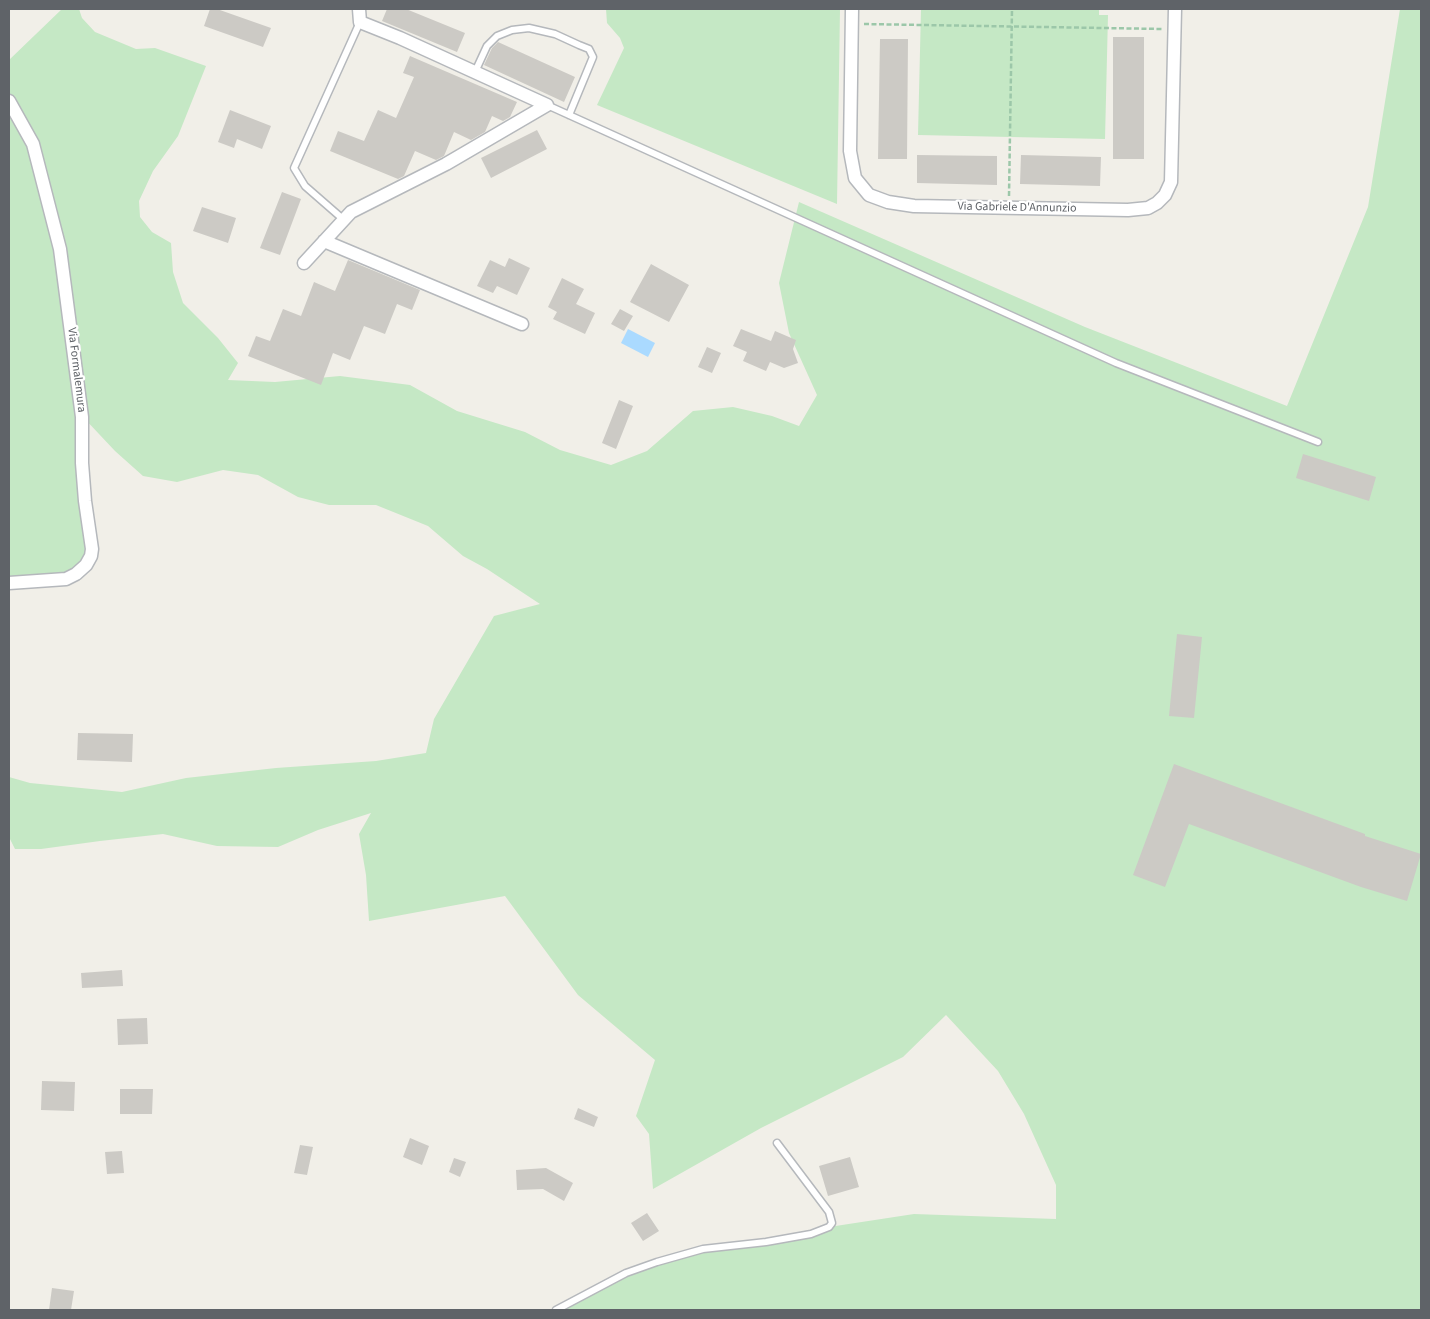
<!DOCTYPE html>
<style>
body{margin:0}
#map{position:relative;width:1430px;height:1319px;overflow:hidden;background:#f1efe8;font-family:"Source Sans 3",sans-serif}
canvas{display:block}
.frame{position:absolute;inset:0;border:10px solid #5f6368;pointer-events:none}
</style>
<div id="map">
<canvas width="1430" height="1319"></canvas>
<div class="frame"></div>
</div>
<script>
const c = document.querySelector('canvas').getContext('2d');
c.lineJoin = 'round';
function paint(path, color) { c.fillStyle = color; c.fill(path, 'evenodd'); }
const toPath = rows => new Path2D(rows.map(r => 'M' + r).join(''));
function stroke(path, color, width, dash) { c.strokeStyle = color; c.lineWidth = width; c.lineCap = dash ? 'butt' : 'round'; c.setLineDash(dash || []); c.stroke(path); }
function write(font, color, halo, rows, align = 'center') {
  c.font = font + ' "Source Sans 3",sans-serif'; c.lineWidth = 4.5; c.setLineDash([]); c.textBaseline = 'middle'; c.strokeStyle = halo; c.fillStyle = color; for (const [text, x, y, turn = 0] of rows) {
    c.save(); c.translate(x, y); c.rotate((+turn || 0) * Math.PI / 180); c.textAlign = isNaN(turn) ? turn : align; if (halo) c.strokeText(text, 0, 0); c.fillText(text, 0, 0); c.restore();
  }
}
paint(toPath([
 [62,9,79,9,82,18,95,32,136,49,155,48,206,66,178,136,153,171,139,201,140,217,152,232,171,243,173,272,183,303,218,338,238,363,228,380,275,382,340,376,410,385,457,411,525,432,560,450,611,465,647,451,693,411,733,407,772,416,799,426,817,395,789,333,779,283,799,202,1085,327,1287,406,1368,207,1400,9,1421,9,1421,1310,556,1310,626,1273,703,1249,766,1242,829,1227,914,1214,1056,1219,1056,1185,1024,1114,998,1071,946,1015,903,1057,761,1128,653,1189,649,1134,636,1116,655,1060,578,995,505,896,369,921,366,875,359,834,371,813,318,830,278,847,217,846,163,834,100,841,41,849,15,849,9,837,9,777,30,783,122,792,186,778,276,768,376,761,426,753,434,719,494,616,540,604,487,569,463,556,428,526,376,505,329,505,298,497,258,475,223,470,177,482,143,476,115,451,83,417,92,549,76,574,9,583,9,60],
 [606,9,840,9,837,204,597,105,624,48,620,38,607,23],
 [921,9,1099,9,1099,15,1108,15,1105,139,918,135]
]), '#c5e8c5');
paint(toPath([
 [628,329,655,343,648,357,621,343]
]), '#aadaff');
paint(toPath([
 [210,9,217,9,271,28,263,47,204,26],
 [387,9,406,9,465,33,457,52,382,21],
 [1113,37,1144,37,1144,159,1113,159],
 [880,39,908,39,907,159,878,159],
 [498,42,575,77,564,102,484,65,492,48],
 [410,56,517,102,510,117,503,121,492,116,485,132,471,140,454,132,444,156,436,160,415,151,404,176,398,179,330,151,338,131,364,141,378,110,396,118,414,77,403,73],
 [230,110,271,126,262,149,237,139,234,148,218,142],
 [537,130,547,149,491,178,481,158],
 [917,155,997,156,997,185,917,183],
 [1021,155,1101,157,1100,186,1020,184],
 [282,192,301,199,280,255,260,248],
 [202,207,236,218,228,243,193,231],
 [509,258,530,268,517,295,497,286,493,293,477,286,490,260,505,267],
 [348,260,420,290,412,310,397,304,385,334,364,326,350,360,333,353,321,385,248,356,256,336,270,341,283,309,301,316,314,282,335,291],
 [651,264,689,285,669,322,630,302],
 [562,278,584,289,576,304,595,313,585,334,553,319,557,312,548,307],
 [620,309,633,316,624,331,611,324],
 [741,329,771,341,775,331,796,340,793,349,798,363,784,368,770,362,766,371,743,361,747,352,733,346],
 [707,347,721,353,712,373,698,367],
 [619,400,633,406,616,449,602,443],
 [1303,454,1376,477,1369,501,1296,478],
 [1177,634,1202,637,1194,718,1169,716],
 [78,733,133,734,132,762,77,760],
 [1174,764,1365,834,1365,836,1421,854,1407,901,1361,887,1189,824,1165,887,1133,875],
 [122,970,123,986,82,988,81,973],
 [147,1018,148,1044,118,1045,117,1019],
 [42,1081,75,1082,74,1111,41,1110],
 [120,1089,153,1089,152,1114,120,1114],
 [578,1108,598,1117,594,1127,574,1119],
 [410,1138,429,1146,422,1165,403,1157],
 [300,1145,313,1147,307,1175,294,1173],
 [122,1151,124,1173,107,1174,105,1152],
 [850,1157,859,1187,828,1196,819,1166],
 [454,1158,466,1162,460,1177,449,1172],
 [546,1168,573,1183,564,1201,543,1189,517,1190,516,1170],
 [647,1213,659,1231,643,1241,631,1223],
 [52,1288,74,1291,71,1310,49,1310]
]), '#cccac5');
const lane = toPath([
 [475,72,487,46,497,36,512,30,529,28,555,34,579,45,589,49,593,57,569,115],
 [547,105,1116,363,1318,442],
 [344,220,305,186,294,168,360,22],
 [556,1310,626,1273,657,1262,703,1249,766,1242,811,1234,829,1227,832,1223,829,1212,777,1143]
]);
const street = toPath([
 [852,9,850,151,855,178,869,195,888,202,914,206,1128,210,1148,208,1157,203,1165,195,1171,182,1175,9],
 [9,101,33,144,60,249,82,417,82,463,85,501,92,549,91,556,86,565,76,574,66,579,9,583],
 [324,241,522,324],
 [304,263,351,212,446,164,547,105,400,38,360,22,359,9]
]);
stroke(lane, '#b5b8bc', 9);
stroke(street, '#b5b8bc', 15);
stroke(toPath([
 [864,24,1163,29],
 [1009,196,1012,9]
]), '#9cc7a9', 2.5, [5, 2.5]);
stroke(lane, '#fff', 6);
stroke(street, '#fff', 12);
write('12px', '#5f6368', '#fff', [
 ["Via Gabriele D'Annunzio",1017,208,1],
 ["Via Formalemura",76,370,83]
]);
</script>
